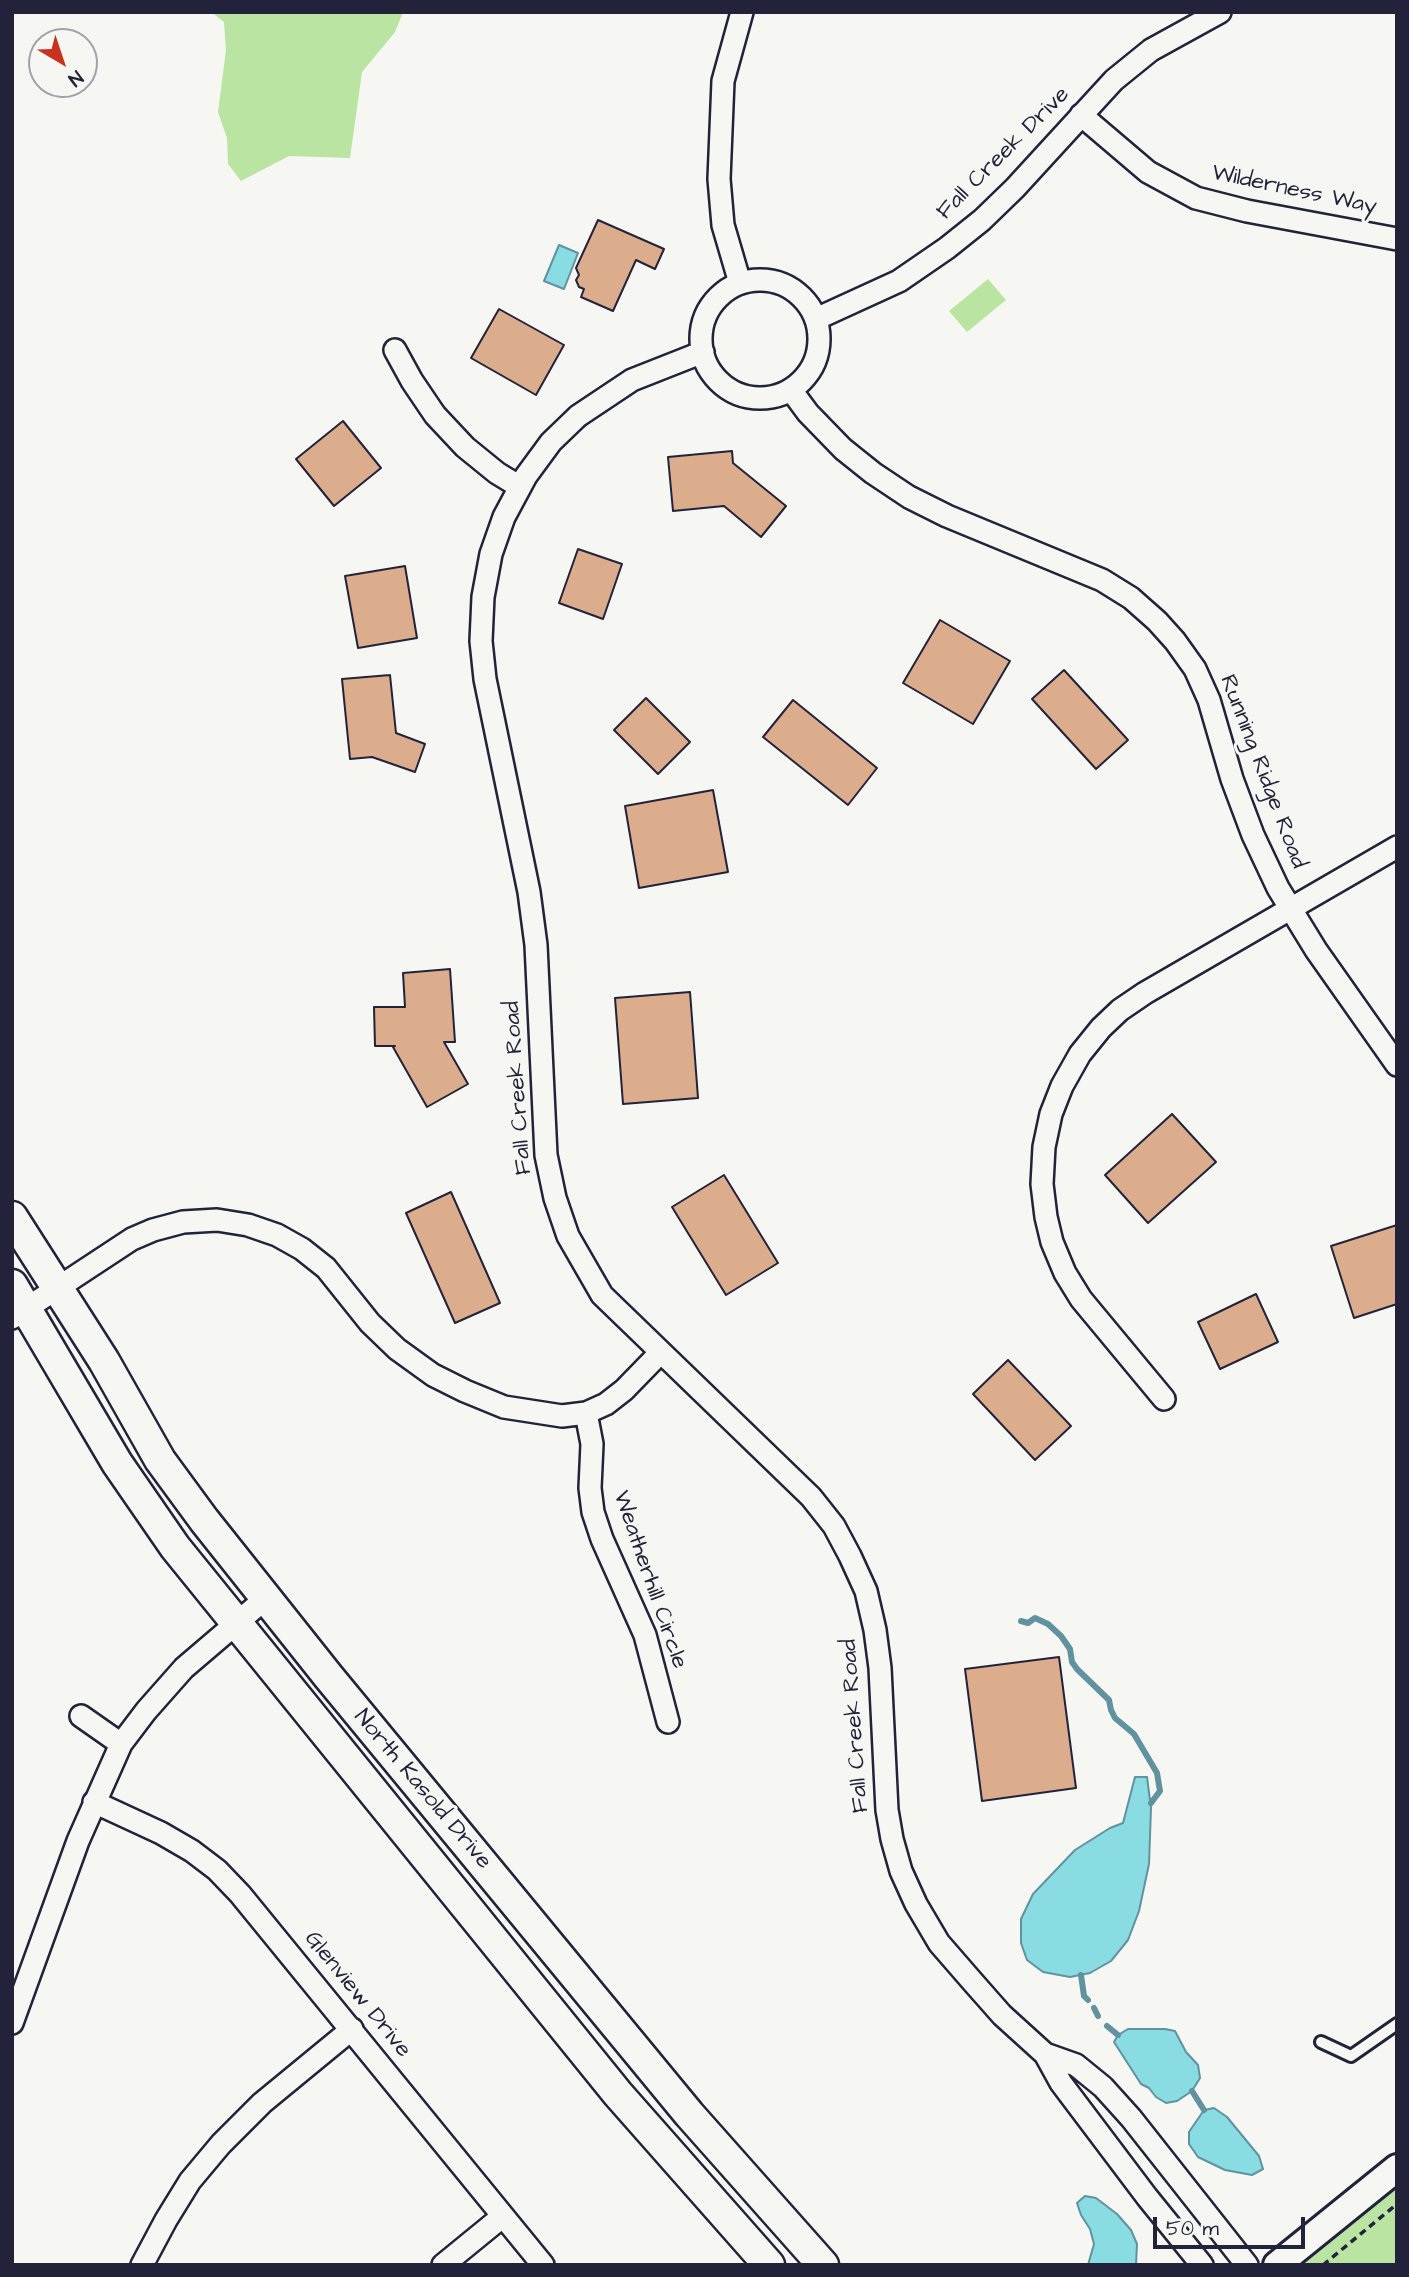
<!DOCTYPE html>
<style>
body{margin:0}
#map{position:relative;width:1409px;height:2277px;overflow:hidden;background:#f6f6f2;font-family:"Architects Daughter",sans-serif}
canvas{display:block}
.frame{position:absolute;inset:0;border:14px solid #22223b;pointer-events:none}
.north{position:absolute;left:28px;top:28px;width:70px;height:70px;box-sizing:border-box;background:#f6f6f2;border:2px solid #a1a1a9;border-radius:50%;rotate:141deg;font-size:19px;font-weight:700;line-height:28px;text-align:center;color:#22223b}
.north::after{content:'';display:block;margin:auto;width:24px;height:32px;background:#c8321e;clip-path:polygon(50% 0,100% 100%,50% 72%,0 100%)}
.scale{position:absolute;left:1153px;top:2217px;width:152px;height:32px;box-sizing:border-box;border:4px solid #22223b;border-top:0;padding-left:9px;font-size:21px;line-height:24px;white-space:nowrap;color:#22223b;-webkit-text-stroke:5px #f6f6f2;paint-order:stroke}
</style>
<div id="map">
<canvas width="1409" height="2277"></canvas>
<div class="frame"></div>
<div class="north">N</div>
<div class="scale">50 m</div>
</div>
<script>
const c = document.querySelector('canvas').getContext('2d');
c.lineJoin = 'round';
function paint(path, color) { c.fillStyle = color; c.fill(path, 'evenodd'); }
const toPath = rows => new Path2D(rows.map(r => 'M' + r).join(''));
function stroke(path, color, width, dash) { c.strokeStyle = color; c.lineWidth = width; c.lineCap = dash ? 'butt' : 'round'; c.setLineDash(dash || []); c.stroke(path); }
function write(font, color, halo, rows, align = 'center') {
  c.font = font + ' "Architects Daughter",sans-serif'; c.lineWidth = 6; c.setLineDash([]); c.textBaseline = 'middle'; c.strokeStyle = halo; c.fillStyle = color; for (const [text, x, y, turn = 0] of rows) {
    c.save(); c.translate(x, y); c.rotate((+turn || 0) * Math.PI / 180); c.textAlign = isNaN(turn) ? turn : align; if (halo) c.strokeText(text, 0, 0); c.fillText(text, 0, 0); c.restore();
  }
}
paint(toPath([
 [211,12,403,12,395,32,362,72,350,158,289,156,241,181,228,164,227,138,218,112,226,50,224,22],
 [988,279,1006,300,967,332,949,311],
 [1397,2188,1397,2265,1302,2265]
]), '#bae4a1');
const water = toPath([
 [559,245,578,253,564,289,544,281,559,245],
 [1135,1777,1147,1777,1151,1808,1149,1864,1139,1911,1128,1940,1111,1961,1090,1973,1070,1977,1043,1972,1027,1960,1021,1943,1021,1919,1033,1894,1075,1850,1110,1828,1123,1823,1135,1777],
 [1128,2029,1165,2029,1175,2031,1186,2052,1198,2065,1200,2078,1192,2091,1177,2101,1166,2103,1156,2097,1149,2088,1141,2084,1114,2042,1118,2035,1128,2029],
 [1214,2108,1227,2117,1259,2156,1263,2169,1252,2175,1225,2170,1198,2157,1189,2144,1189,2132,1204,2110,1214,2108],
 [1085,2196,1096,2198,1117,2214,1131,2230,1137,2244,1136,2265,1088,2265,1094,2244,1090,2229,1081,2215,1077,2203,1085,2196]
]);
paint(water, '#8adce3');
stroke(water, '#6092a0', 2);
stroke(toPath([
 [1021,1621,1028,1623,1035,1618,1048,1624,1061,1636,1070,1649,1072,1662,1077,1669,1109,1700,1111,1710,1115,1718,1134,1734,1157,1773,1160,1791,1151,1803],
 [1081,1975,1084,1996,1088,2000],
 [1094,2008,1098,2016],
 [1107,2026,1118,2035],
 [1192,2091,1204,2110]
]), '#6092a0', 6);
const building = toPath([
 [598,220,664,249,655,269,636,260,613,311,581,297,584,289,579,287,576,280,579,275,576,268,598,220],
 [499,309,564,345,536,395,471,358,499,309],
 [343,421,381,468,334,506,296,459,343,421],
 [732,451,733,463,786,506,761,537,724,506,673,511,668,457,732,451],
 [578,549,622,564,603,619,559,603,578,549],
 [405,566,417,638,358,648,345,576,405,566],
 [940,620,1010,661,973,724,903,683,940,620],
 [1064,670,1128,740,1096,769,1032,699,1064,670],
 [390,675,396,733,425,744,415,772,372,757,350,759,342,679,390,675],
 [646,698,690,742,658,774,614,730,646,698],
 [793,700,877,768,848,805,763,737,793,700],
 [713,790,728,872,639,888,625,806,713,790],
 [450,969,455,1042,444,1042,468,1084,427,1107,393,1047,395,1046,375,1046,374,1007,405,1007,403,973,450,969],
 [690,992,698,1098,623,1104,615,998,690,992],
 [1172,1114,1216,1162,1148,1223,1105,1175,1172,1114],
 [724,1175,778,1263,726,1295,672,1207,724,1175],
 [451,1192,500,1303,455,1323,406,1213,451,1192],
 [1397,1225,1397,1304,1354,1318,1331,1246,1397,1225],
 [1256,1294,1278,1342,1220,1369,1198,1322,1256,1294],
 [1008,1360,1071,1426,1035,1460,973,1394,1008,1360],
 [1059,1657,1076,1788,982,1801,965,1669,1059,1657]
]);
paint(building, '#dbad8c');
stroke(building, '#22223b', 2);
const service = toPath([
 [1321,2042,1351,2056,1397,2024]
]);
const minor = toPath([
 [1081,115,1148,172,1196,198,1247,211,1397,239],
 '701 339a59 59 0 1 1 118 0a59 59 0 1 1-118 0Z',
 [740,283,723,225,719,179,723,81,742,12],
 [816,319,899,281,947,248,982,220,1015,188,1114,80,1151,50,1220,12],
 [395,350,412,381,435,415,465,447,497,473,520,487],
 [703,352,632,380,578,416,551,442,526,476,504,517,491,554,483,597,481,641,485,679,529,892,536,945,546,1155,555,1198,568,1236,602,1295,811,1497,834,1526,850,1556,866,1591,875,1630,880,1668,887,1810,892,1839,901,1871,916,1904,939,1943,972,1981,1002,2015,1045,2054,1061,2083,1147,2197,1202,2265],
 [791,390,808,413,843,449,873,473,909,497,947,516,1102,580,1131,598,1157,621,1175,641,1195,669,1209,700,1232,779,1253,835,1278,888,1316,950,1397,1065],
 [12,1318,132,1239,153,1230,183,1222,217,1220,248,1225,277,1235,302,1249,326,1268,370,1323,397,1349,433,1375,465,1391,504,1407,562,1416,586,1413,606,1404,624,1390,660,1353],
 [1164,1399,1081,1299,1065,1273,1052,1242,1046,1217,1042,1184,1044,1147,1051,1114,1062,1086,1080,1054,1101,1028,1120,1010,1145,993,1397,847],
 [586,1413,592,1444,590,1488,593,1512,602,1539,645,1635,668,1722],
 [81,1716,121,1744],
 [94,1802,161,1833,192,1851,217,1870,240,1894,543,2265],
 [12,2023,78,1841,121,1744,146,1711,184,1668,266,1598],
 [1045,2054,1076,2065,1103,2087,1131,2118,1247,2265],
 [142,2265,166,2220,190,2181,221,2144,262,2103,352,2029],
 [443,2265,503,2216]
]);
const tertiary = toPath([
 [1277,2265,1397,2168]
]);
const secondary = toPath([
 [12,1217,104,1361,160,1460,204,1520,328,1676,689,2114,823,2265],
 [12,1285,117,1463,175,1547,618,2094,769,2265]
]);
stroke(service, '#22223b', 16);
stroke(minor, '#22223b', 26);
stroke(tertiary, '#22223b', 32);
stroke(secondary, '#22223b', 35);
stroke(toPath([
 [1323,2265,1397,2204]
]), '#22223b', 3.5, [7, 5]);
stroke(service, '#f6f6f2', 10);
stroke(minor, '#f6f6f2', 21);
stroke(tertiary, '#f6f6f2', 26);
stroke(secondary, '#f6f6f2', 30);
write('23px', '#22223b', '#f6f6f2', [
 ["Fall Creek Drive",1004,154,-45],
 ["Wilderness Way",1294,191,12],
 ["Running Ridge Road",1262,772,69],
 ["Fall Creek Road",519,1088,-94],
 ["Weatherhill Circle",649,1580,71],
 ["Fall Creek Road",856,1726,-94],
 ["North Kasold Drive",422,1790,50],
 ["Glenview Drive",357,1995,51]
]);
</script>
